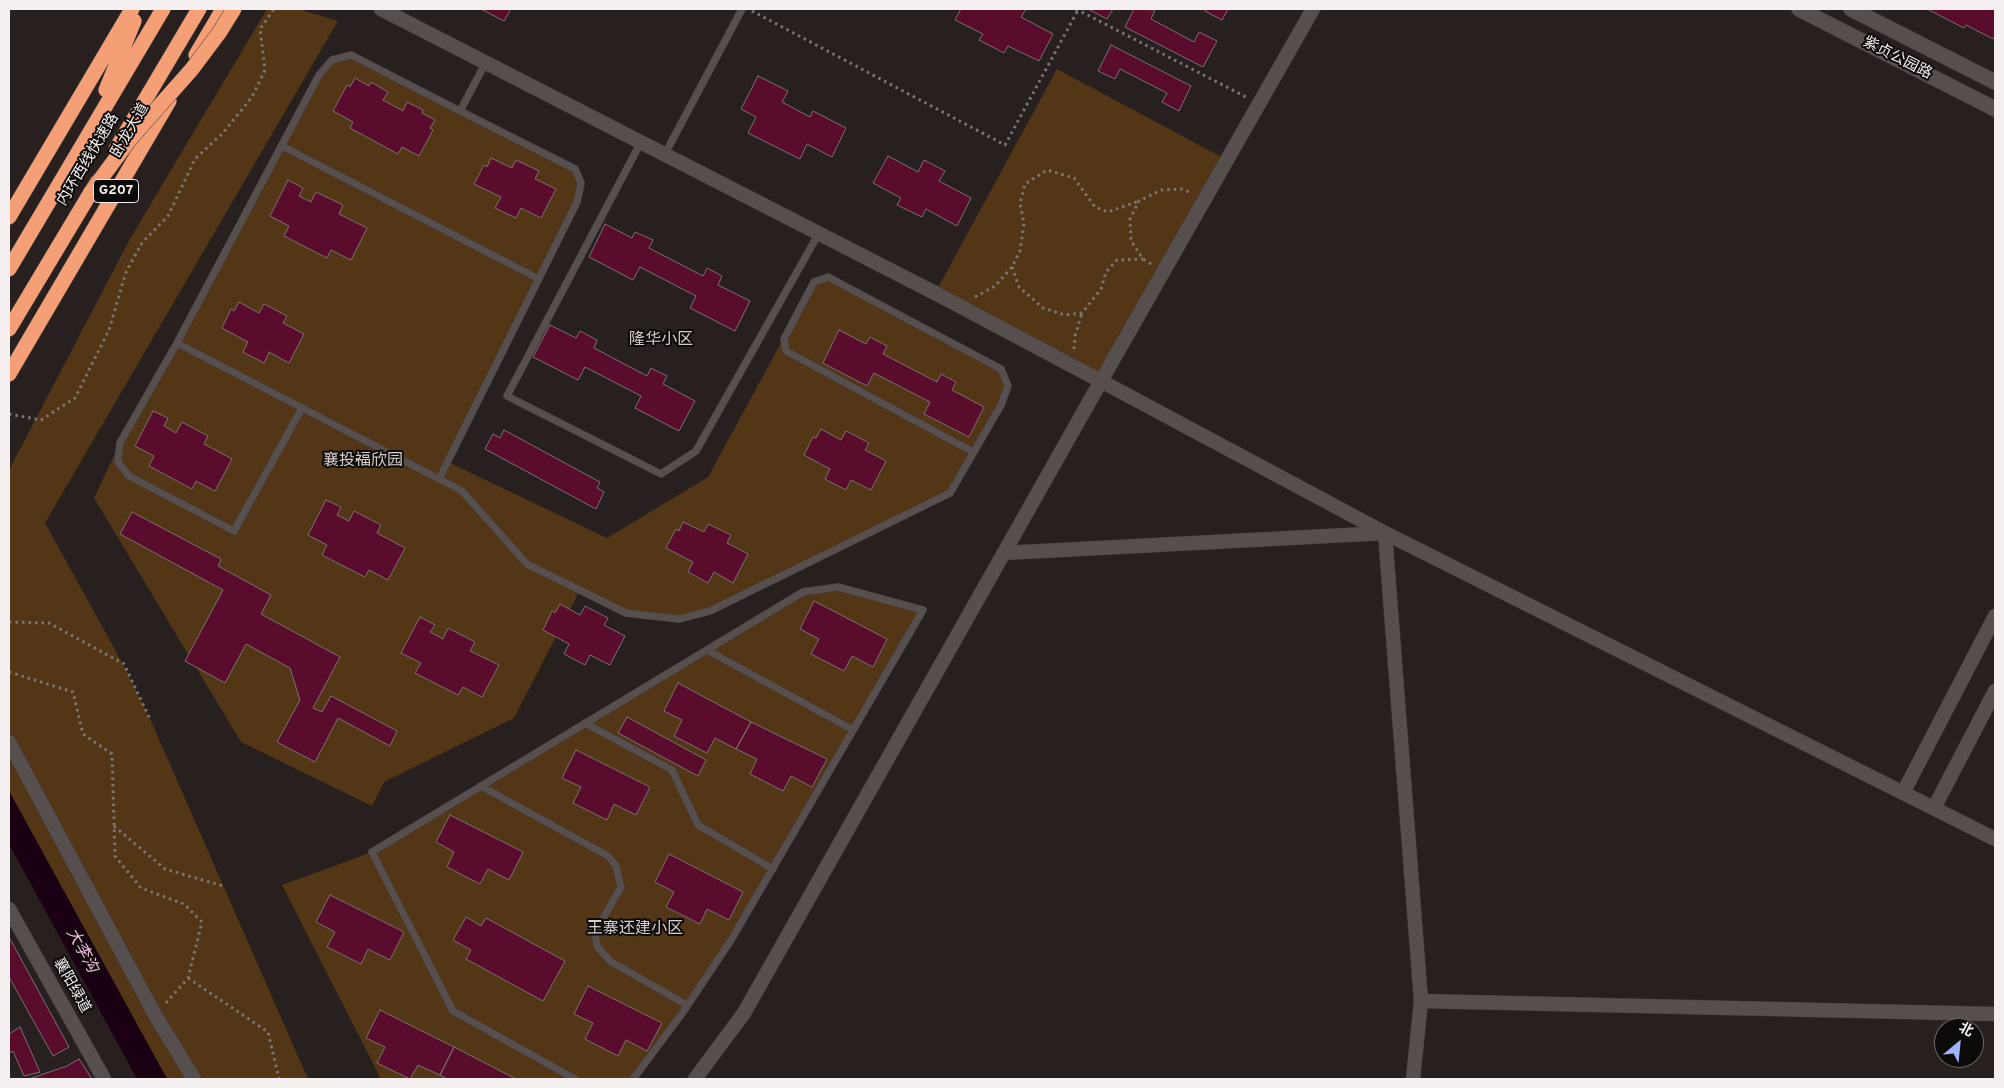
<!DOCTYPE html>
<meta charset="utf-8">
<style>
body{margin:0}
#map{position:relative;width:2004px;height:1088px;overflow:hidden;background:#27201f;font-family:Overpass,"Noto Sans SC",sans-serif}
canvas{display:block}
.frame{position:absolute;inset:0;border:10px solid #f5f0ef;pointer-events:none}
.north{position:absolute;left:1934px;top:1018px;width:50px;height:50px;box-sizing:border-box;background:#0d0a0a;border:1px solid #6a6666;border-radius:50%;rotate:28deg;font-size:14px;font-weight:700;line-height:20px;text-align:center;color:#f5f0ef}
.north::after{content:'';display:block;margin:auto;width:18px;height:22px;background:#a1b3fd;clip-path:polygon(50% 0,100% 100%,50% 72%,0 100%)}
</style>
<div id="map">
<canvas width="2004" height="1088"></canvas>
<div class="frame"></div>
<div class="north">北</div>
</div>
<script>
const c = document.querySelector('canvas').getContext('2d');
c.lineJoin = 'round';
function paint(path, color) { c.fillStyle = color; c.fill(path, 'evenodd'); }
const toPath = rows => new Path2D(rows.map(r => 'M' + r).join(''));
function stroke(path, color, width, dash) { c.strokeStyle = color; c.lineWidth = width; c.lineCap = dash ? 'butt' : 'round'; c.setLineDash(dash || []); c.stroke(path); }
function write(font, color, halo, rows, align = 'center') {
  c.font = font + ' Overpass,"Noto Sans SC",sans-serif'; c.lineWidth = 4; c.setLineDash([]); c.textBaseline = 'middle'; c.strokeStyle = halo; c.fillStyle = color; for (const [text, x, y, turn = 0] of rows) {
    c.save(); c.translate(x, y); c.rotate((+turn || 0) * Math.PI / 180); c.textAlign = isNaN(turn) ? turn : align; if (halo) c.strokeText(text, 0, 0); c.fillText(text, 0, 0); c.restore();
  }
}
paint(toPath([
 [267,9,298,9,338,21,45,523,123,664,151,721,308,1079,167,1079,9,791,9,470,131,237],
 [351,55,575,169,581,183,577,202,448,462,607,538,708,477,814,282,828,277,1001,369,1008,386,950,493,710,611,679,619,626,613,580,590,514,718,384,782,372,806,241,742,94,498,120,443,319,75,332,60],
 [1057,69,1227,160,1101,381,935,293],
 [838,587,923,610,731,940,633,1079,381,1079,282,885,372,852,803,592]
]), '#523615');
paint(toPath([
 [9,791,167,1079,137,1079,9,844]
]), '#1a0012');
const building = toPath([
 [481,9,511,9,504,21,481,9],
 [961,9,1026,9,1021,17,1053,34,1039,61,1008,46,1004,53,979,40,983,34,955,20,961,9],
 [1088,9,1113,9,1107,19,1088,9],
 [1134,9,1155,10,1151,19,1194,42,1199,32,1217,41,1203,67,1125,27,1134,9],
 [1206,9,1228,9,1222,20,1205,11,1206,9],
 [1927,9,1995,9,1995,35,1993,39,1966,25,1964,28,1927,9],
 [1111,45,1191,86,1179,111,1162,102,1167,93,1120,69,1115,79,1098,71,1111,45],
 [758,76,788,91,782,102,810,117,813,111,846,128,832,157,807,144,800,159,748,133,756,117,741,109,758,76],
 [355,78,369,86,371,82,388,92,383,100,403,111,407,102,423,110,422,113,435,120,430,128,433,130,419,156,402,147,398,154,350,128,353,122,333,111,347,85,350,87,355,78],
 [888,156,918,172,924,160,945,171,939,181,971,198,957,226,926,209,922,217,897,205,901,198,873,183,888,156],
 [491,158,512,168,516,160,539,171,535,179,556,189,541,218,521,208,516,218,495,208,501,197,474,184,484,165,487,167,491,158],
 [288,180,303,188,299,196,311,202,316,192,343,205,339,214,367,228,351,260,331,250,327,258,284,236,289,226,270,216,288,180],
 [605,224,632,238,635,232,653,240,649,248,703,276,707,268,722,276,718,285,750,301,735,331,690,308,696,296,640,267,633,280,589,257,605,224],
 [239,302,259,313,264,304,287,316,283,323,304,334,289,363,269,352,264,363,243,352,248,342,222,328,231,309,234,311,239,302],
 [550,325,576,338,580,331,597,340,594,348,647,376,651,368,667,376,663,384,695,401,679,431,635,408,641,396,585,367,578,380,533,357,550,325],
 [839,330,866,344,870,337,887,346,883,354,937,382,941,374,956,382,952,390,984,407,969,437,924,414,930,402,874,373,867,386,823,363,839,330],
 [153,411,168,418,164,426,176,433,182,422,208,436,204,444,232,459,215,491,196,481,192,489,149,466,154,456,135,446,153,411],
 [821,429,841,440,846,431,869,443,865,450,886,461,871,490,851,480,846,490,825,479,830,469,804,455,813,437,816,438,821,429],
 [504,430,600,482,597,488,604,492,596,509,485,449,493,434,500,438,504,430],
 [326,500,341,507,337,515,349,521,354,511,381,525,377,533,405,548,388,580,369,570,365,577,322,555,327,545,308,535,326,500],
 [132,512,221,559,218,566,271,595,261,614,340,657,313,708,322,712,331,696,397,731,390,746,338,718,315,762,277,742,300,700,290,668,246,644,225,683,185,661,223,590,120,534,132,512],
 [683,522,704,532,708,524,731,535,727,543,748,554,733,583,714,572,708,583,688,572,693,562,666,548,676,529,679,531,683,522],
 [814,601,887,639,873,667,852,656,844,671,811,654,819,639,800,629,814,601],
 [560,604,580,615,585,606,608,618,604,625,625,636,610,665,590,655,585,665,564,654,569,644,543,630,552,611,555,613,560,604],
 [420,617,435,625,430,632,443,639,448,628,475,642,470,651,499,665,482,697,463,687,458,695,415,673,421,663,401,653,420,617],
 [678,683,751,722,736,749,715,738,707,753,674,736,682,720,664,711,678,683],
 [627,717,706,760,698,776,618,733,627,717],
 [751,722,827,759,812,787,791,776,783,791,750,774,757,759,736,749,751,722],
 [576,750,650,787,636,815,614,804,607,820,573,803,581,787,562,778,576,750],
 [450,815,523,852,509,880,488,869,480,884,447,867,454,852,436,842,450,815],
 [669,854,743,892,729,920,707,909,700,924,666,907,674,892,655,882,669,854],
 [330,895,404,932,390,960,368,949,361,964,327,947,335,932,316,922,330,895],
 [466,917,481,926,486,918,565,961,543,1001,466,959,471,950,453,940,466,917],
 [9,937,69,1047,53,1056,9,977,9,937],
 [588,986,662,1023,647,1051,626,1040,618,1056,585,1039,593,1023,574,1014,588,986],
 [380,1010,454,1047,440,1075,418,1065,410,1079,377,1063,385,1047,366,1038,380,1010],
 [20,1027,40,1072,24,1076,13,1051,9,1053,9,1034,20,1027],
 [454,1047,516,1079,447,1079,440,1075,454,1047],
 [79,1059,92,1079,29,1079,67,1066,79,1059]
]);
paint(building, '#5a0c2d');
stroke(building, '#797173', 1);
const lane = toPath([
 [486,62,460,111,575,169,581,183,577,202,439,479,462,491,527,564,626,613,679,619,710,611,950,493,1001,405,1008,386,1001,369,828,277,814,282,784,339,786,351,973,452],
 [641,142,507,396,661,474,696,451,819,233],
 [282,146,539,279],
 [665,154,742,9],
 [177,343,120,443,118,462,129,476,234,531,302,408],
 [439,479,177,343,319,75,332,60,351,55,460,111],
 [707,650,853,730],
 [585,723,672,770,698,825,773,869],
 [481,786,608,856,616,866,621,887,595,932,597,946,610,961,687,1005],
 [575,1079,453,1011,372,852,803,592,838,587,923,610,731,940,683,1012,633,1079]
]);
const street = toPath([
 [381,9,935,293,1101,381,744,1013,695,1079],
 [1313,9,1101,381,1385,533,1995,839],
 [1004,553,1385,533,1421,1001],
 [9,742,155,1015,194,1079],
 [1903,793,1995,616],
 [1934,808,1995,691],
 [9,909,104,1079],
 [1413,1079,1421,1001,1995,1014]
]);
const secondary = toPath([
 [1799,9,1995,109],
 [1851,9,1995,82]
]);
const highway = toPath([
 [196,55,223,9],
 [106,90,134,21],
 [116,149,199,9],
 [9,217,132,9],
 [9,269,163,9],
 [9,329,97,182],
 [9,374,169,101]
]);
stroke(lane, '#423c3c', 8);
stroke(street, '#423c3c', 15);
stroke(secondary, '#423c3c', 16);
stroke(highway, '#423c3c', 16);
stroke(toPath([
 [1076,9,1246,97],
 [752,11,1005,145,1078,10],
 [1151,264,1143,259,1131,241,1130,219,1139,201,1161,190,1182,189,1191,193],
 [1012,267,1019,287,1043,308,1065,315,1082,313,1101,289,1106,272,1117,260,1143,259],
 [975,297,995,286,1012,267,1020,251,1024,223,1020,204,1025,184,1047,170,1074,178,1095,207,1108,212,1139,201],
 [1074,349,1075,336,1082,313],
 [9,414,41,420,75,398,109,330,126,272,142,243,168,216,195,159,223,133,252,97,265,70,260,29,274,9],
 [9,622,49,623,124,664,151,721],
 [9,672,73,692,83,734,112,754,115,856,141,888,184,904,202,922,188,978,165,1004],
 [114,826,165,869,223,886],
 [188,978,268,1032,279,1079]
]), '#7b7574', 3, [2.5, 4]);
stroke(lane, '#574e4e', 7);
stroke(street, '#574e4e', 14);
stroke(secondary, '#574e4e', 15);
stroke(highway, '#f59f76', 15);
const highwayBridge = toPath([
 [91,192,131,138,192,69,219,33,234,9]
]);
stroke(highwayBridge, '#423c3c', 16, []);
stroke(highwayBridge, '#f59f76', 15);
for (const [x, y, w] of [
 [116,191,45]
]) { const box = new Path2D(); box.roundRect(x - w / 2, y - 11.5, w, 23, 4); c.fillStyle = '#0d0a0a'; c.fill(box); stroke(box, '#f5f0ef', 1); }
write('bold 14px', '#f5f0ef', null, [
 ["G207",116,191]
]);
write('15px', '#f5f0ef', '#0d0a0a', [
 ["紫贞公园路",1897,59,27],
 ["卧龙大道",131,131,-60],
 ["内环西线快速路",89,160,-59],
 ["襄阳绿道",71,986,61]
]);
write('16px', '#d7cdcc', '#0d0a0a', [
 ["隆华小区",661,341],
 ["襄投·福欣园",363,462],
 ["王寨还建小区",635,930]
]);
write('italic 16px', '#f6bae2', '#0d0a0a', [
 ["大李沟",81,951,61]
]);
</script>
